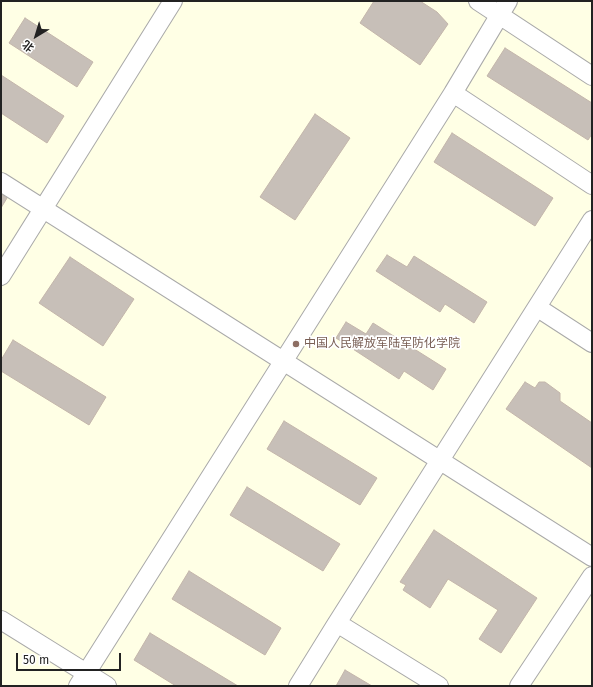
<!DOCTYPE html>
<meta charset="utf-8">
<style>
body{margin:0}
#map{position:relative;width:593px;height:687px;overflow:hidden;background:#f2efe9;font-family:"Fira Sans","Noto Sans SC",sans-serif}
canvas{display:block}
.frame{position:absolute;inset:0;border:2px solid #222;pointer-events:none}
.north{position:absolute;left:16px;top:16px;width:40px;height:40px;-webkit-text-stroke:3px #fff;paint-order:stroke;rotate:218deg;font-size:11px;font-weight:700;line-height:16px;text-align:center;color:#222}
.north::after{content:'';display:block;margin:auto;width:14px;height:18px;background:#222;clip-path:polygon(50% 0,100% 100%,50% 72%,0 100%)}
.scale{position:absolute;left:16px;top:653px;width:105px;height:18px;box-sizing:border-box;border:2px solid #222;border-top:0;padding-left:5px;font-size:12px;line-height:14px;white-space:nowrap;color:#222;-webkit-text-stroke:3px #fff;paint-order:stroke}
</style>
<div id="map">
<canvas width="593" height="687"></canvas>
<div class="frame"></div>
<div class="north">北</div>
<div class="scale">50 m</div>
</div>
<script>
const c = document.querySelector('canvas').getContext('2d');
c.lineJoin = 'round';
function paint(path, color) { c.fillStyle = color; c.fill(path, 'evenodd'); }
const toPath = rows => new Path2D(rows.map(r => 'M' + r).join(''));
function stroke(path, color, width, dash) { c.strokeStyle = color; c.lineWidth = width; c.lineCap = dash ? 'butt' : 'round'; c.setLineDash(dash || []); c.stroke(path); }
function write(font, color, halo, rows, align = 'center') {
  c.font = font + ' "Fira Sans","Noto Sans SC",sans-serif'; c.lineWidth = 3.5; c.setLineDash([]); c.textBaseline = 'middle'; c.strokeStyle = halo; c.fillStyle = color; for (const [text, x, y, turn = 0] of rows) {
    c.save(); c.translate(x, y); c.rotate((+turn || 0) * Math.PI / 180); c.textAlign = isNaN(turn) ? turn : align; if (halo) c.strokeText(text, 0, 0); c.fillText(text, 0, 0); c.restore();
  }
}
paint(toPath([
 [1,1,592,1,592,686,1,686]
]), '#ffffe5');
const building = toPath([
 [374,1,420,1,437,12,448,24,420,65,360,23,374,1],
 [25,18,93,62,77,87,9,43,25,18],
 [505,48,592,103,592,134,588,140,487,76,505,48],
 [1,75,64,116,47,143,1,113,1,75],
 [315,114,350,138,295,220,260,197,315,114],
 [452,133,553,198,535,226,434,162,452,133],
 [1,194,7,198,1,208,1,194],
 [387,255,407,267,414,256,487,302,474,323,445,304,440,312,376,271,387,255],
 [70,257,134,299,103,346,39,303,70,257],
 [346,322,366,334,373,323,446,369,433,390,404,371,399,379,336,338,346,322],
 [13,340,106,397,89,425,1,371,1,360,13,340],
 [525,382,535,388,539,382,545,382,560,393,560,401,592,423,592,468,506,409,525,382],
 [284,421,377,478,360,505,267,449,284,421],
 [247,487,340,544,323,571,230,515,247,487],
 [434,530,537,598,501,653,479,639,498,610,448,579,430,608,403,590,406,585,400,582,434,530],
 [189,571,281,628,265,655,172,599,189,571],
 [150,633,238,686,176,686,134,660,150,633],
 [345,670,372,686,336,686,345,670]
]);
paint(building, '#c7bfb8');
stroke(building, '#c4b6ab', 1);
const minor = toPath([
 [478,1,592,76],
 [453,93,592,185],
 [1,182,592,557],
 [1,276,173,1],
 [538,308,592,343],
 [1,620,107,686],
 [337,623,592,220],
 [78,686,453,93,508,1],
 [298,686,337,623,439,686],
 [519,686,592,576]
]);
stroke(minor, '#a9a9a9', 20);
stroke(minor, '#fff', 18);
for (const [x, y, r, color] of [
 [296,344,4,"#8d6e63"]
]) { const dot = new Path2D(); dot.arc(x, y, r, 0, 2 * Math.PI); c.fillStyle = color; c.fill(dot); stroke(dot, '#fff', 1.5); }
write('12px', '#785e54', '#fff', [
 ["中国人民解放军陆军防化学院",304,344]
], 'left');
</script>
